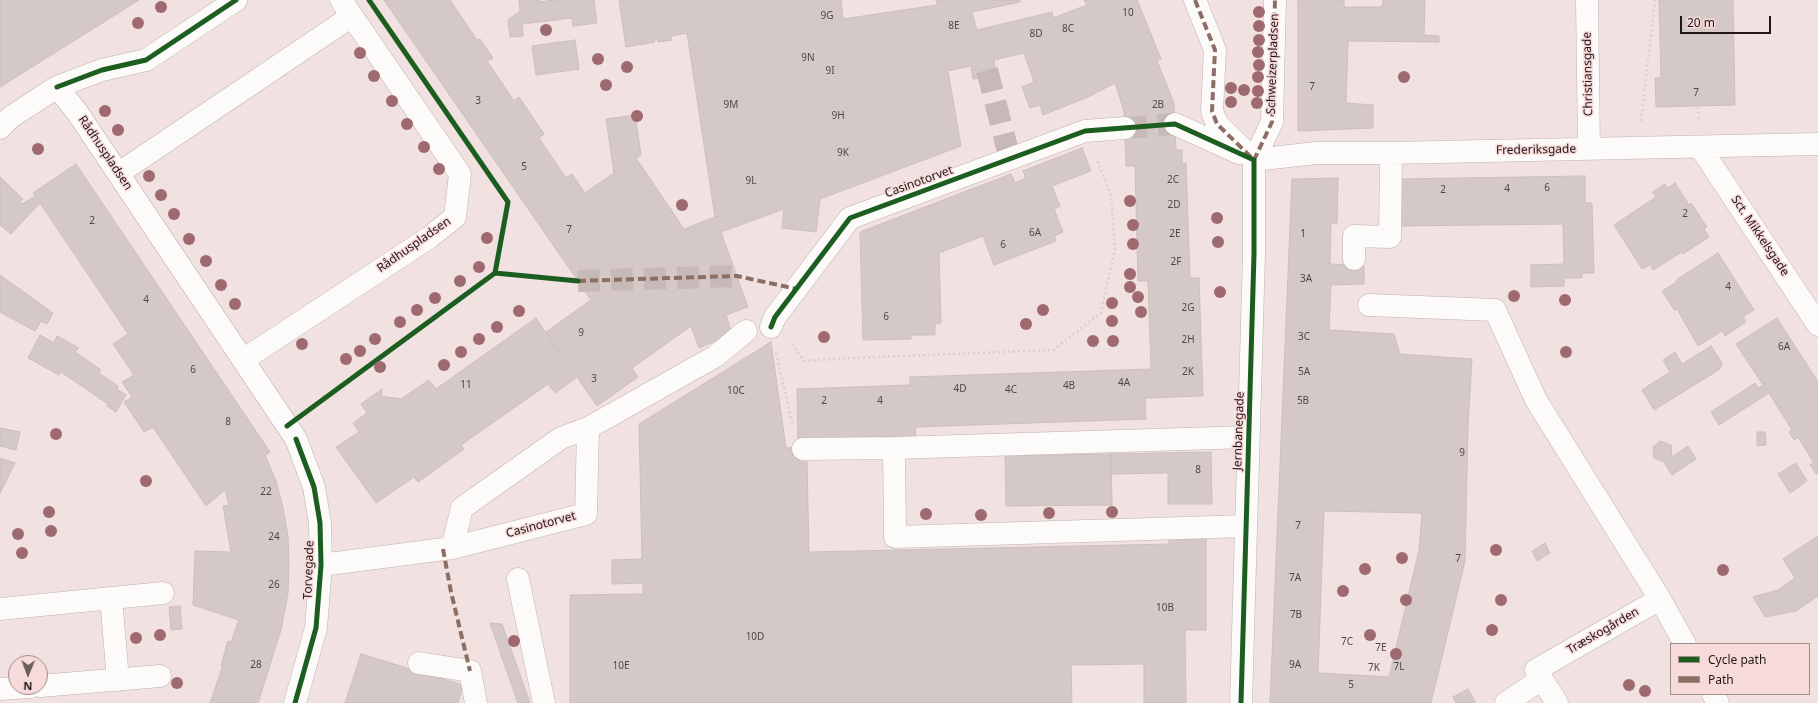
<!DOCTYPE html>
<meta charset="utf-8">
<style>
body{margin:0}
#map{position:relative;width:1818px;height:703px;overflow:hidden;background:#f1e1e0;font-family:"Noto Sans",sans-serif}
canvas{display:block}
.legend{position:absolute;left:1670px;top:643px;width:140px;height:52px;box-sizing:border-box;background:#f7dbda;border:1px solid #a18d8c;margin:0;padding:5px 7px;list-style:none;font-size:12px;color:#211717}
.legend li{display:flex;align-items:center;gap:8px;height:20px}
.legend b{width:20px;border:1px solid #a18d8c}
.north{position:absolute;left:8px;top:655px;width:40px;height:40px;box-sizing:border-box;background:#f7dbda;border:1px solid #a18d8c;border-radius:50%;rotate:181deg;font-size:11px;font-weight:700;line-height:16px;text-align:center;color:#211717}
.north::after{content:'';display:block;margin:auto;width:14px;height:18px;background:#6a5e5d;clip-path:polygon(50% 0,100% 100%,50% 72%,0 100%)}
.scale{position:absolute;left:1680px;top:16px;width:91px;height:18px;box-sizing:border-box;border:2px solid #211717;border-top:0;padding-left:5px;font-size:12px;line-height:14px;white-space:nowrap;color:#211717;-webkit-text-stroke:3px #f7dbda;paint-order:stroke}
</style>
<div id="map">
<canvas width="1818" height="703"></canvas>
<ul class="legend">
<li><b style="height:5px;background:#1b5e20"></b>Cycle path</li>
<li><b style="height:5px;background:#8d6e63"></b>Path</li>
</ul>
<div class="north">N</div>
<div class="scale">20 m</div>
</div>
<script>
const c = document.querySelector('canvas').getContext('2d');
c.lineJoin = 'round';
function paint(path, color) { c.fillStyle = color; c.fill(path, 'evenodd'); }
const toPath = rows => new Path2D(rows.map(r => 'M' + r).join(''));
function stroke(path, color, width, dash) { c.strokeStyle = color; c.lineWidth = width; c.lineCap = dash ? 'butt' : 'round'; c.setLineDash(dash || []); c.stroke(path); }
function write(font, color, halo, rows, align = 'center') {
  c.font = font + ' "Noto Sans",sans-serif'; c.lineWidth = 3; c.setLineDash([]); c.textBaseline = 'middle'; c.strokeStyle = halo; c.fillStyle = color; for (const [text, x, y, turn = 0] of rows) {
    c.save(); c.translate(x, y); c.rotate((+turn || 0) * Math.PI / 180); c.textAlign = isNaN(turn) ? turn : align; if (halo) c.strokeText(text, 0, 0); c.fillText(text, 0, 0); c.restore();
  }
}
const building = toPath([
 [0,0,139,0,0,87,0,0],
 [384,0,450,0,477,40,480,39,493,58,487,61,514,101,519,97,544,134,539,138,566,178,572,174,585,193,614,173,606,119,635,115,641,155,636,158,684,229,715,217,687,33,671,36,672,40,658,42,657,38,654,38,655,42,626,47,619,0,841,0,843,19,937,5,936,0,1020,0,1020,2,972,12,977,30,1052,12,1053,18,1087,5,1084,0,1137,0,1161,59,1157,61,1174,103,1176,150,1182,150,1182,164,1186,163,1190,278,1199,278,1203,396,1145,398,1146,419,915,427,916,436,798,440,797,389,910,385,910,377,1151,369,1148,281,1138,281,1135,166,1126,166,1124,111,1115,83,1088,97,1043,115,1040,105,1030,108,1022,87,1034,82,1024,53,994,60,996,76,973,79,971,66,948,71,961,146,820,199,816,232,782,228,784,209,721,232,748,307,726,315,732,334,699,348,691,326,632,368,638,377,597,406,546,332,591,300,384,0],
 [519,0,540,0,540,2,555,0,594,0,597,23,573,26,572,18,522,24,523,36,510,37,508,20,520,11,519,0],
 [1298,0,1344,0,1344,7,1382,7,1383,0,1425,0,1424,35,1439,36,1439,42,1348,41,1346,103,1373,105,1373,128,1298,131,1298,0],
 [1659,0,1733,0,1735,105,1656,107,1655,78,1661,78,1659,0],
 [575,40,579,69,536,75,532,46,575,40],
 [1082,148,1091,171,1052,186,1060,206,1054,209,1063,232,1054,236,1056,241,994,265,983,236,939,253,941,323,935,324,935,335,911,335,911,339,863,340,860,232,1011,174,1015,183,1026,178,1023,171,1082,148],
 [76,164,270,452,265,455,276,481,283,508,288,536,289,565,288,593,281,630,258,703,210,703,223,665,221,665,228,641,231,642,239,620,193,605,195,551,231,552,223,506,229,505,225,490,206,506,153,427,144,432,124,402,132,397,122,382,134,375,113,344,128,334,40,203,11,234,0,225,0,177,23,199,20,202,22,204,35,196,33,193,76,164],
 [1585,176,1585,203,1592,203,1594,273,1582,273,1582,278,1564,278,1564,286,1531,287,1531,265,1564,264,1563,224,1398,226,1397,179,1585,176],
 [1338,178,1337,223,1331,224,1330,264,1364,266,1364,284,1331,285,1329,330,1394,334,1400,354,1472,359,1468,425,1465,561,1431,703,1270,703,1292,179,1338,178],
 [1324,511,1422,513,1419,550,1389,677,1318,673,1324,511],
 [1675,183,1689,205,1691,203,1707,227,1704,229,1709,237,1683,254,1682,252,1653,270,1650,265,1642,269,1614,225,1656,197,1652,192,1665,184,1668,188,1675,183],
 [1718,253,1754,310,1743,317,1746,322,1725,336,1722,331,1698,346,1677,309,1675,311,1662,291,1677,282,1676,280,1718,253],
 [0,275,53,313,47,324,41,321,35,331,0,312,0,275],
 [536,318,576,378,555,393,548,384,461,445,464,449,418,482,414,477,376,503,336,447,359,432,353,423,367,413,361,404,382,389,381,396,401,399,429,380,436,389,536,318],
 [1777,318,1818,382,1818,473,1816,474,1810,465,1814,463,1798,437,1794,440,1789,432,1792,430,1769,393,1719,425,1711,412,1755,383,1758,388,1763,385,1736,344,1777,318],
 [40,335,54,343,57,336,79,348,75,352,101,370,99,373,118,386,117,389,126,395,116,412,107,406,108,404,61,372,59,375,28,358,40,335],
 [771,342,786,448,799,447,799,462,807,462,809,552,1169,544,1169,534,1206,532,1206,630,1185,630,1186,703,1144,703,1144,664,1071,665,1072,703,570,703,570,595,643,594,643,583,612,584,612,560,642,559,639,424,771,342],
 [1711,346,1722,363,1720,369,1654,410,1642,390,1670,372,1663,360,1675,352,1682,364,1711,346],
 [0,428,20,432,16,450,0,446,0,428],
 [1757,432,1765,432,1766,445,1757,446,1757,432],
 [1660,441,1671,445,1672,457,1688,446,1696,459,1672,475,1664,462,1654,458,1653,447,1660,441],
 [1211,452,1212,504,1168,504,1168,473,1111,474,1111,454,1211,452],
 [1111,454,1112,505,1006,506,1005,456,1111,454],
 [0,458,15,463,0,493,0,458],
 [1796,463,1807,481,1790,493,1778,474,1796,463],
 [1818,536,1818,596,1796,611,1765,617,1753,597,1778,590,1795,578,1783,559,1818,536],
 [1545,543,1550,553,1537,561,1532,551,1545,543],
 [180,606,182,629,171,630,169,607,180,606],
 [490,623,502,624,530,703,518,703,490,623],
 [361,654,463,685,458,703,345,703,361,654],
 [1468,689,1476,703,1456,703,1453,697,1468,689]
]);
paint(building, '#d5c9c8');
stroke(building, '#cbbfbe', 1);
stroke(toPath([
 [987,70,1010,159],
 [1125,128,1175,124],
 [578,281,737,276]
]), '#c7b9b8', 22, [22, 11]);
const minor = toPath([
 [1195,0,1215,50,1212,111,1217,124,1254,160],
 [1587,0,1589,148],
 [57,87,77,112,296,439,314,487,320,523,321,565,316,628,295,703],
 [1175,124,1239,153],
 [0,128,11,117,57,87,102,70,146,60,236,0],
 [1700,147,1818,325],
 [1254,160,1316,153,1391,153,1818,144],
 [119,173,352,16],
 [1354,259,1354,236,1390,237,1391,153],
 [1369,305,1495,310,1536,400,1660,599],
 [771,327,775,317,850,218,1085,131,1125,128],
 [243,360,430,237,455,217,460,174,341,0],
 [803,449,894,448],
 [1246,526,895,537,894,448,1249,437],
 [452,548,462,508,561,438,588,428],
 [321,565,452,548,586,514,588,428,716,356,746,331],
 [518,579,544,703],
 [111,598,118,680],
 [0,609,163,593],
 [419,663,470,671,476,703],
 [40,686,160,676],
 [0,689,30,687],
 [1713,694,1718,703],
 [1241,703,1254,254,1254,160,1272,122,1275,0],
 [1506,703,1542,679],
 [1557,703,1536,670,1660,599,1685,644]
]);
stroke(minor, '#beb2b1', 23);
stroke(toPath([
 [1698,107,1699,119],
 [1641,121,1655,0],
 [792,344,804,361,850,358,1053,350,1101,313,1115,249,1111,194,1096,158],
 [776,353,793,426]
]), '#d5d1d1', 2.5, [2, 3]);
stroke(minor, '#fdfafa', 22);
stroke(toPath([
 [1195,0,1215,50,1212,111,1217,124,1254,160,1272,122,1275,0],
 [578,281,737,276,797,289],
 [443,549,451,592,470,671]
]), '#8d6e63', 4, [8, 4]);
stroke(toPath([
 [369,0,508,202,495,273,578,281],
 [57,87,102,70,146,60,236,0],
 [771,327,775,317,850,218,1085,131,1175,124,1254,160,1254,254,1241,703],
 [287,426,495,273],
 [295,703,316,628,321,565,320,523,314,487,296,439]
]), '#1b5e20', 5);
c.fillStyle = '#9e6a70';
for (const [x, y] of [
 [161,7],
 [1259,12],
 [138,23],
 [1259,26],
 [546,30],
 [1259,40],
 [1258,52],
 [360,53],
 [598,59],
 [1259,65],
 [627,67],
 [374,76],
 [1258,77],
 [1404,77],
 [606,85],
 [1231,88],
 [1244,90],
 [1258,91],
 [392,101],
 [1231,102],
 [1257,103],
 [105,111],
 [637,116],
 [407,124],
 [118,130],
 [424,147],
 [38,149],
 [439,169],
 [149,176],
 [161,195],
 [1130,201],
 [682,205],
 [174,214],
 [1217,218],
 [1133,225],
 [487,238],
 [189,239],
 [1218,242],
 [1133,244],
 [206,261],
 [479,267],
 [1130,274],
 [460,281],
 [221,285],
 [1130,287],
 [1220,292],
 [1514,296],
 [1138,297],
 [435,298],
 [1565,300],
 [1112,303],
 [235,304],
 [417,310],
 [1043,310],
 [519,311],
 [1141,312],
 [1112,321],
 [400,322],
 [1026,324],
 [497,327],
 [824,337],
 [375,339],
 [479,339],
 [1093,341],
 [1113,341],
 [302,344],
 [360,351],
 [461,352],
 [1566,352],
 [346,359],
 [444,365],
 [380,367],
 [56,434],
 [146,481],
 [49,512],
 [1112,512],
 [1049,513],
 [926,514],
 [981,515],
 [51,531],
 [18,534],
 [1496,550],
 [22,553],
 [1402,558],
 [1365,569],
 [1723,570],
 [1343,591],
 [1406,600],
 [1501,600],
 [1492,630],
 [160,635],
 [1370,635],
 [136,638],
 [514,641],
 [1396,654],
 [177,683],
 [1629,685],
 [1645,691]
]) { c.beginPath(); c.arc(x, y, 6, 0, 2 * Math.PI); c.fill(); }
write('10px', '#514646', null, [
 ["10",1128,13],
 ["9G",827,16],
 ["8E",954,26],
 ["8C",1068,29],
 ["8D",1036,34],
 ["9N",808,58],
 ["9I",830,71],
 ["7",1312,87],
 ["7",1696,93],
 ["3",478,101],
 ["9M",731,105],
 ["2B",1158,105],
 ["9H",838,116],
 ["9K",843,153],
 ["5",524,167],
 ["2C",1173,180],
 ["9L",751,181],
 ["6",1547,188],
 ["4",1507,189],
 ["2",1443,190],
 ["2D",1174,205],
 ["2",1685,214],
 ["2",92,221],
 ["7",569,230],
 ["6A",1035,233],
 ["2E",1175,234],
 ["1",1303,234],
 ["6",1003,245],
 ["2F",1176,262],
 ["3A",1306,279],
 ["4",1728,287],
 ["4",146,300],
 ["2G",1188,308],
 ["6",886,317],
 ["9",581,333],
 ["3C",1304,337],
 ["2H",1188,340],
 ["6A",1784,347],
 ["6",193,370],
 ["2K",1188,372],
 ["5A",1304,372],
 ["3",594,379],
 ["4A",1124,383],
 ["11",466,385],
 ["4B",1069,386],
 ["4D",960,389],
 ["4C",1011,390],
 ["10C",736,391],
 ["2",824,401],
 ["4",880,401],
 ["5B",1303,401],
 ["8",228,422],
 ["9",1462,453],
 ["8",1198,470],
 ["22",266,492],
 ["7",1298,526],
 ["24",274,537],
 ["7",1458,559],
 ["7A",1295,578],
 ["26",274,585],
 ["10B",1165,608],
 ["7B",1296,615],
 ["10D",755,637],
 ["7C",1347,642],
 ["7E",1381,648],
 ["28",256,665],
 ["9A",1295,665],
 ["10E",621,666],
 ["7L",1399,667],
 ["7K",1374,668],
 ["5",1351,685]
]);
write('12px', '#211717', '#f7dbda', [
 ["Schweizerpladsen",1273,64,-88],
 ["Christiansgade",1588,74,-91],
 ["Frederiksgade",1536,150,-1],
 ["Rådhuspladsen",105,153,56],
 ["Casinotorvet",919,182,-20],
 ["Sct. Mikkelsgade",1760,236,56],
 ["Rådhuspladsen",414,245,-35],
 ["Jernbanegade",1239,431,-88],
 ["Casinotorvet",541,525,-15],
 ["Torvegade",309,570,-88],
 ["Træskogården",1603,631,-30]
]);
</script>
